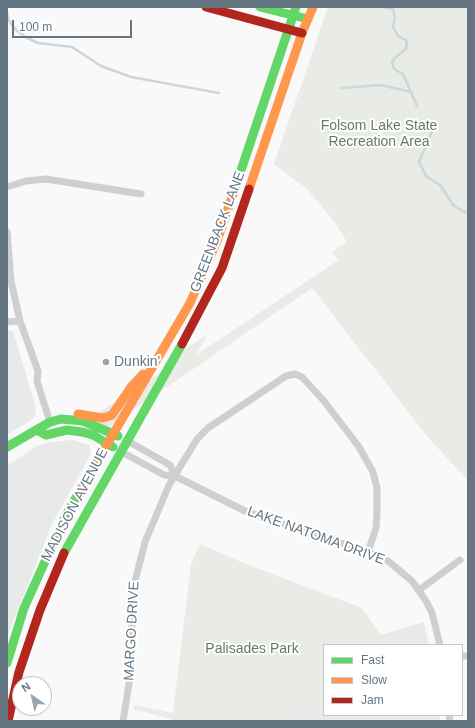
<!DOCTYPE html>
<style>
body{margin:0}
#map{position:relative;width:475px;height:728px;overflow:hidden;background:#f9f9f9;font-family:Arial,sans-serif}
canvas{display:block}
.frame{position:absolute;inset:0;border:8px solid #657683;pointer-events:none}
.legend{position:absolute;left:323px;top:644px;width:140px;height:72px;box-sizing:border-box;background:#fff;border:1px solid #c1c8cd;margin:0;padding:5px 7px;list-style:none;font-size:12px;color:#657683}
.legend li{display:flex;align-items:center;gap:8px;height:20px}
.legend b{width:20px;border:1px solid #c1c8cd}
.north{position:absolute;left:12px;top:676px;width:40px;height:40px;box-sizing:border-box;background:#fff;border:1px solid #c1c8cd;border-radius:50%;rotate:326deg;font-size:11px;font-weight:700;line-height:16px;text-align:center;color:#657683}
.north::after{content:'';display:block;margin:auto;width:14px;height:18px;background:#99a4ac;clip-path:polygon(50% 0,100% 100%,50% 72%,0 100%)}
.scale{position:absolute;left:12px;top:20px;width:120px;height:18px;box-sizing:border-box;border:2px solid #657683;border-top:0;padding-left:5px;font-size:12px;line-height:14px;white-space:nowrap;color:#657683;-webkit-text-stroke:3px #fff;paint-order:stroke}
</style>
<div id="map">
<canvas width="475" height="728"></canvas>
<div class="frame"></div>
<ul class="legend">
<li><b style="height:5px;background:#63d668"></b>Fast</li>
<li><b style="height:5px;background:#ff974d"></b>Slow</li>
<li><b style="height:5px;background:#b3261e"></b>Jam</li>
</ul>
<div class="north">N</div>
<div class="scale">100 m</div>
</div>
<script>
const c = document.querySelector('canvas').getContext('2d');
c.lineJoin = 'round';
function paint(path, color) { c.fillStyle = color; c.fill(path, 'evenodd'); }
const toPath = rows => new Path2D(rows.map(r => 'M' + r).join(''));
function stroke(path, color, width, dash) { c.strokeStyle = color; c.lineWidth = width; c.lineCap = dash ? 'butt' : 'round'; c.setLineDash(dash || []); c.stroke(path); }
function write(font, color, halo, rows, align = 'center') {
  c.font = font + ' Arial,sans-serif'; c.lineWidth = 4; c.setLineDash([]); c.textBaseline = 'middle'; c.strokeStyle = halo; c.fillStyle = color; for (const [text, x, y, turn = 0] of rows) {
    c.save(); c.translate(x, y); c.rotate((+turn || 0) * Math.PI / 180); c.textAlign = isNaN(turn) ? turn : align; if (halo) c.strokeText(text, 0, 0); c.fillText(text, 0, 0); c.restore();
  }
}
paint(toPath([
 [7,330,13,331,36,408,35,416,31,420,7,435],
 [73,440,89,445,91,454,52,524,7,637,7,466,37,446,50,442],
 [424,622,429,645,405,645,403,628],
 [324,706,324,715,440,715,440,721,291,721,290,711]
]), '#e8e9e9');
paint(toPath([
 [328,7,468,7,468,481,427,436,312,288,89,440,79,425,159,374,167,361,207,335,196,355,339,260,332,252,347,242,336,224,307,189,274,164],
 [200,544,241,562,362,608,381,635,403,628,405,645,324,645,324,706,290,711,291,721,178,721,134,709,134,705,173,713,191,564]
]), '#e8ebe6');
stroke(toPath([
 [383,7,393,9,395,17,393,27,398,36,407,41,406,49,396,57,392,62,394,69,403,74,417,106],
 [7,13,9,21,16,30,27,38,38,43,72,47,101,66,131,77,219,93],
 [342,88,380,85,412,92],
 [426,121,432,131,419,162,426,176,441,186,453,205,468,214]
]), '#ced6d9', 2.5);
stroke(toPath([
 [7,187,26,181,46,179,141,194],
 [7,232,11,281,20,321,38,371,37,381,50,422,53,423],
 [7,322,20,321],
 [126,440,170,465,175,476],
 [120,451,164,475,175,476,245,511,368,552,388,561,412,581,426,601,432,613,440,645],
 [419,590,460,560],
 [462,656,468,656],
 [449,715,450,721],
 [123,721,130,678,133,589,145,542,169,485,197,439,208,428,286,376,295,374,302,377,324,401,359,447,373,472,377,488,377,512,376,528,368,552]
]), '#cecfd0', 7);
stroke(toPath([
 [260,7,308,19],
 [233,194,296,7],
 [37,430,46,435,67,430,82,432,93,435,113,447],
 [7,447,50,422,61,419,83,421,118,436],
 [64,553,182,344],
 [7,663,24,608,66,515,78,494]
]), '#63d668', 9);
stroke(toPath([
 [249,189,302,33,313,7],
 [78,414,103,418,112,415,131,387,143,374],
 [78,494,190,303,217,241,233,194]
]), '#ff974d', 9);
stroke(toPath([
 [206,7,302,33],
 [182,344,222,268,249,189],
 [8,721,19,672,40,610,64,553]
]), '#b3261e', 9);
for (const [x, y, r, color] of [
 [106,362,4,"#99a4ac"]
]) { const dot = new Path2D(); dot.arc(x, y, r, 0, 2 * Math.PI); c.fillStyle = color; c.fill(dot); stroke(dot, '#fff', 1.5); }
write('14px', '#687a64', '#fff', [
 ["Folsom Lake State",379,126],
 ["Recreation Area",379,142],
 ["Palisades Park",252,649]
]);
write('14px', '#657683', '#fff', [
 ["GREENBACK LANE",218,232,-69],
 ["MADISON AVENUE",75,505,-62],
 ["LAKE NATOMA DRIVE",316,536,20],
 ["MARGO DRIVE",132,631,-87]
]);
write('14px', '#657683', '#fff', [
 ["Dunkin'",114,362]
], 'left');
</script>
